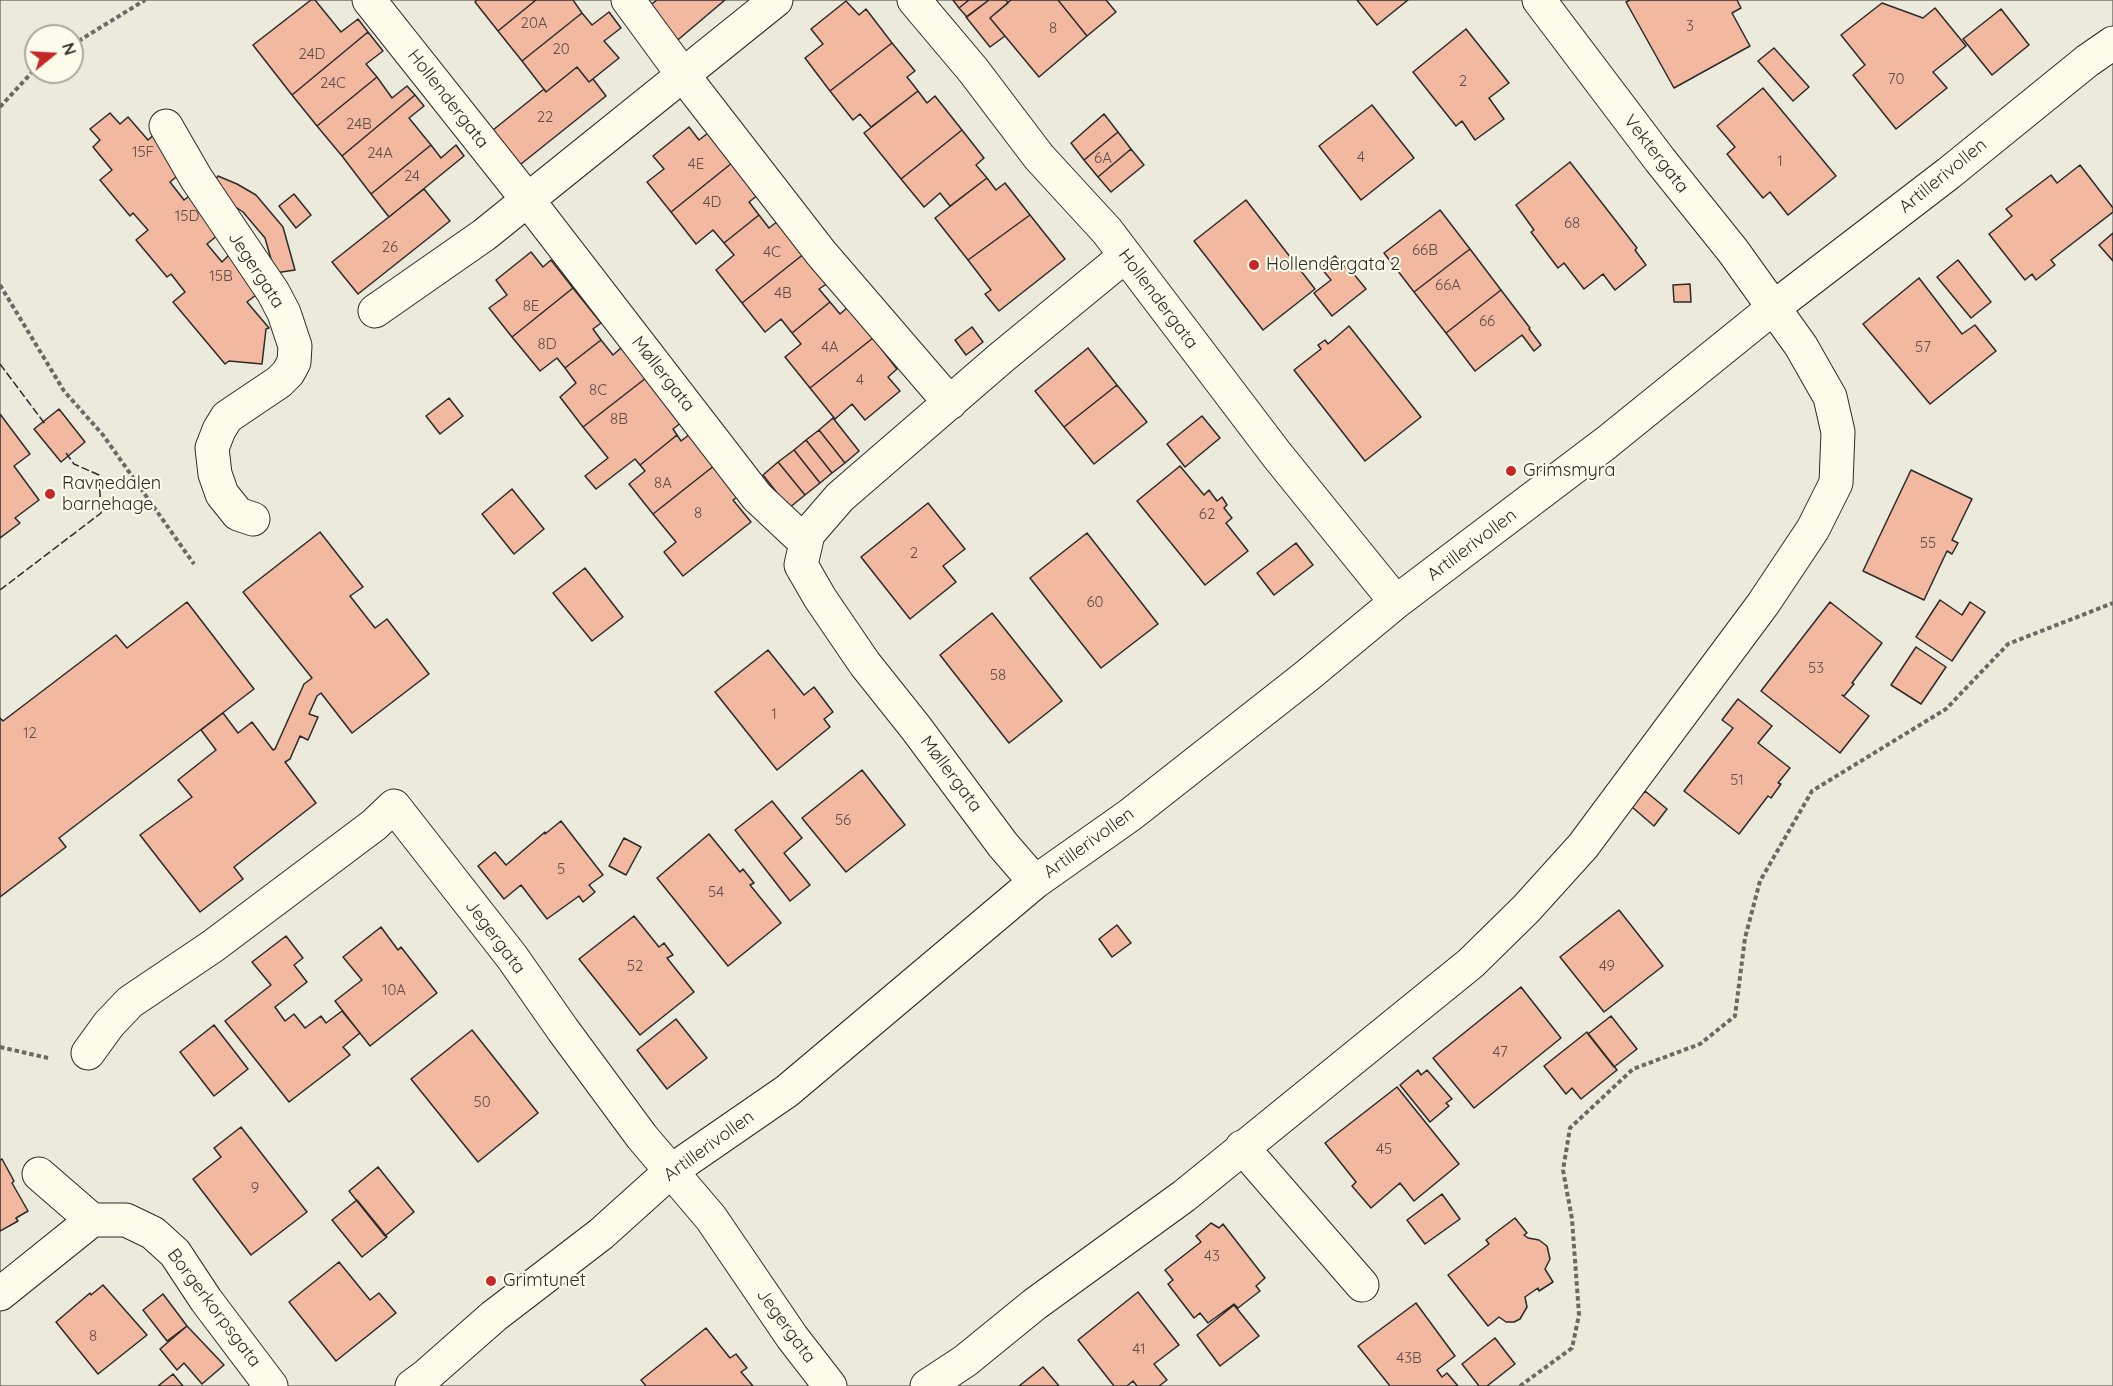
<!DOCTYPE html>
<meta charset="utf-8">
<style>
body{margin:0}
#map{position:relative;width:2113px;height:1386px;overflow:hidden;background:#fdfbea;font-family:Quicksand,sans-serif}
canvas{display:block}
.north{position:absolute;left:24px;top:24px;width:60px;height:60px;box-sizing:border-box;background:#fdfbea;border:2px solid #a9a89e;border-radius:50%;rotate:72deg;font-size:16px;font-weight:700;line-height:24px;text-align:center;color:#2b2b2b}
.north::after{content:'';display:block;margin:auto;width:21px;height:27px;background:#c62828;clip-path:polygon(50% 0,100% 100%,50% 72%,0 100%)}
</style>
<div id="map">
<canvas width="2113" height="1386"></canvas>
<div class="north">N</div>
</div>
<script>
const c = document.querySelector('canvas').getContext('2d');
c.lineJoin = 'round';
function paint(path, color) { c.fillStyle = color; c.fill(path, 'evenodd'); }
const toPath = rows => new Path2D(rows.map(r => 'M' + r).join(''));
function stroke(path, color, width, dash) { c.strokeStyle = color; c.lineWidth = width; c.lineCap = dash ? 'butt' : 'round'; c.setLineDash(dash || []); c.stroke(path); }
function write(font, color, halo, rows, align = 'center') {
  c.font = font + ' Quicksand,sans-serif'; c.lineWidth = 4.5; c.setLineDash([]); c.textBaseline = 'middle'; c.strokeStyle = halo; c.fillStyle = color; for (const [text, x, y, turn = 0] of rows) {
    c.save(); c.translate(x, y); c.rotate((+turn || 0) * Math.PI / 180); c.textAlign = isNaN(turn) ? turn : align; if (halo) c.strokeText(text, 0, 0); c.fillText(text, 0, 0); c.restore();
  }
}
const green = toPath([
 [0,0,2113,0,2113,1386,0,1386,0,0],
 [36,36,72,36,72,72,36,72,36,36]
]);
paint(green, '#ecebdb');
stroke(green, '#74746e', 1.5);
const building = toPath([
 [311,0,315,0,341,32,358,19,368,32,292,95,253,45,311,0],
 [477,0,536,0,498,31,475,2,477,0],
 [536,0,573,0,582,13,522,61,498,31,536,0],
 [657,0,725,0,673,44,645,9,657,0],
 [953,0,969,0,959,8,953,0],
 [969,0,989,0,967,17,959,8,969,0],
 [989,0,1006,0,1008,3,990,18,1005,36,990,47,966,17,989,0],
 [1011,0,1058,0,1087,36,1039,77,990,18,1011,0],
 [1058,0,1106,0,1116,12,1087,36,1058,0],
 [1357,0,1408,0,1377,25,1357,0],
 [1630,0,1737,0,1741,8,1732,13,1750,46,1674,88,1626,2,1630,0],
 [846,1,859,15,866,9,892,43,830,91,805,58,823,44,811,29,846,1],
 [1882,3,1923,18,1935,8,1966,46,1933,72,1947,88,1896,129,1853,75,1865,65,1841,35,1882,3],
 [2001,9,2029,45,1992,75,1963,39,2001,9],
 [609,12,621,28,604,41,619,58,589,82,577,67,546,92,522,61,582,13,592,25,609,12],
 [1466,29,1509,83,1489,98,1504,119,1475,140,1462,121,1456,126,1413,72,1466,29],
 [368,32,383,51,366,64,377,77,317,126,292,95,368,32],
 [892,43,915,71,907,77,918,91,871,127,860,114,853,120,830,91,892,43],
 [1774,48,1809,87,1793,101,1758,61,1774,48],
 [577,67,589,82,593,79,606,96,516,168,488,134,544,89,546,92,577,67],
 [377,77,392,98,407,86,415,95,342,156,317,126,377,77],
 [1763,88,1836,176,1788,215,1770,192,1763,198,1727,154,1735,147,1717,126,1763,88],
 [918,91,927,103,935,96,962,130,901,179,864,133,918,91],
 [415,95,424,106,409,118,431,145,371,194,342,156,415,95],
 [1372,105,1414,158,1361,200,1319,146,1372,105],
 [110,113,120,124,128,117,148,140,157,132,187,168,170,182,184,200,193,193,224,230,207,244,222,262,230,254,261,291,247,302,269,328,266,329,262,364,229,361,225,364,173,302,185,292,171,274,167,277,136,240,148,230,133,213,130,216,100,180,112,170,93,147,100,140,90,129,110,113],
 [1104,114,1118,132,1084,160,1071,143,1104,114],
 [689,127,699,140,708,133,732,163,671,212,647,182,664,169,653,156,689,127],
 [962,130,984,158,976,165,987,178,950,206,940,193,924,207,901,179,962,130],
 [1118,132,1131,149,1098,177,1084,160,1118,132],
 [431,145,441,158,456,145,464,156,389,217,371,194,431,145],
 [1131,149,1144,165,1111,192,1098,177,1131,149],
 [1570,162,1637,248,1635,250,1646,265,1615,290,1603,274,1584,289,1564,263,1558,268,1531,232,1534,230,1516,205,1570,162],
 [732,163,758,195,749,202,759,215,724,243,713,230,696,244,671,212,732,163],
 [2080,165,2113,208,2113,212,2051,260,2055,265,2036,280,2032,274,2025,280,1989,234,2012,216,2006,209,2051,175,2057,183,2080,165],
 [218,176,237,184,256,195,283,227,295,270,275,273,265,238,243,212,228,202,214,182,218,176],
 [987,178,996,190,1005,183,1030,215,968,260,935,218,987,178],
 [424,189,450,221,358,294,332,262,424,189],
 [294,194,311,215,296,228,279,206,294,194],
 [1246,200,1315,289,1263,330,1194,241,1246,200],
 [1440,210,1470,249,1414,292,1384,253,1440,210],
 [759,215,769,228,778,221,805,253,742,303,716,270,734,255,724,243,759,215],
 [1030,215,1065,259,999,311,985,294,991,290,968,260,1030,215],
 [2113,233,2113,261,2099,245,2113,233],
 [1470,249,1501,290,1446,333,1414,292,1470,249],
 [531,252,543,267,551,260,573,288,512,337,489,308,507,295,496,280,531,252],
 [805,253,828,283,819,289,830,302,792,333,781,319,765,332,742,303,805,253],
 [1335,256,1346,268,1348,267,1366,289,1332,316,1314,293,1331,280,1321,268,1335,256],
 [1958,260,1991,302,1971,318,1937,277,1958,260],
 [1919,278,1962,334,1975,325,1996,351,1930,404,1863,324,1919,278],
 [1690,284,1691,302,1674,302,1673,285,1690,284],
 [573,288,601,323,593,329,601,340,565,368,557,358,540,371,512,337,573,288],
 [1501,290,1530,328,1529,329,1541,345,1534,351,1522,335,1475,371,1446,333,1501,290],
 [830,302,840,314,848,307,873,338,810,388,785,357,801,344,792,333,830,302],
 [1349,326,1421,417,1365,461,1294,370,1321,349,1318,345,1325,340,1328,344,1349,326],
 [972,327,983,342,966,355,955,340,972,327],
 [873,338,897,369,888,377,900,391,865,420,852,404,835,419,810,388,873,338],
 [601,340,613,355,622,347,646,378,583,427,560,397,576,383,565,368,601,340],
 [1088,348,1117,385,1064,427,1035,391,1088,348],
 [646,378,682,422,673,429,677,435,640,465,635,459,596,489,585,476,608,458,583,427,646,378],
 [1117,385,1147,422,1094,464,1064,427,1117,385],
 [449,398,463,416,440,434,426,416,449,398],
 [59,409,85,442,61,462,34,429,59,409],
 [0,414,30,454,14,466,39,500,15,518,20,523,0,538,0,414],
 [1202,416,1220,438,1185,467,1167,444,1202,416],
 [833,418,859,451,845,463,819,430,833,418],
 [819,430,845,463,832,473,806,440,819,430],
 [690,434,715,465,653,514,629,484,645,471,640,465,677,435,681,441,690,434],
 [806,440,832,473,820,483,794,450,806,440],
 [794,450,820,483,805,495,778,462,794,450],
 [778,462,805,495,789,508,763,475,778,462],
 [715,465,739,496,733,500,751,522,683,576,664,552,676,542,653,514,715,465],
 [1180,466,1204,495,1209,490,1217,501,1222,497,1227,505,1224,508,1232,518,1226,523,1248,551,1205,585,1137,501,1180,466],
 [1911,470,1972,499,1952,540,1958,543,1952,554,1947,551,1924,600,1863,571,1911,470],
 [512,489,544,529,514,554,482,514,512,489],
 [928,503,965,549,943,566,956,582,910,619,861,557,928,503],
 [320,532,363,587,350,596,375,628,387,619,429,674,352,733,321,693,317,696,309,714,318,717,308,740,300,736,290,759,285,762,316,803,234,867,243,879,200,912,140,835,192,797,178,780,216,750,201,730,223,713,238,733,252,722,273,750,275,749,304,684,312,678,243,592,320,532],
 [1087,533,1158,624,1101,668,1030,578,1087,533],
 [1296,543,1313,565,1274,595,1257,573,1296,543],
 [585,568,623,617,592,641,553,593,585,568],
 [1940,600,1962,615,1970,602,1985,612,1952,661,1916,637,1940,600],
 [187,602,254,689,59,838,66,847,0,897,0,718,3,721,116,635,127,648,187,602],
 [1830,602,1882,643,1852,683,1854,684,1844,696,1842,695,1869,716,1840,753,1761,691,1830,602],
 [992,613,1062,701,1009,743,940,655,992,613],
 [1916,647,1946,667,1921,704,1891,685,1916,647],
 [768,650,804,695,814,687,833,712,824,719,830,727,777,770,715,692,768,650],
 [1738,699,1772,726,1758,743,1790,768,1778,783,1781,784,1771,798,1768,796,1739,834,1684,791,1733,728,1722,720,1738,699],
 [862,770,905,825,846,872,802,818,862,770],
 [1645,791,1667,809,1654,826,1632,807,1645,791],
 [772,801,802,838,784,853,810,885,790,901,735,830,772,801],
 [561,821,603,875,589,885,595,892,583,902,579,896,547,919,521,885,504,899,478,866,495,852,506,865,545,832,545,834,561,821],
 [709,834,740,872,743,869,754,883,750,885,781,923,728,966,657,878,709,834],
 [624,838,641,847,626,875,609,866,624,838],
 [1619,910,1663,966,1604,1012,1560,957,1619,910],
 [634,916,659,947,664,943,673,955,667,958,694,992,640,1035,579,959,634,916],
 [1117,925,1131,943,1112,957,1099,939,1117,925],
 [381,927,398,950,401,947,437,993,370,1046,335,1001,362,980,343,957,381,927],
 [286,936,303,958,294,965,307,982,275,1007,285,1021,294,1014,305,1028,321,1016,326,1023,342,1011,360,1033,343,1047,350,1055,289,1102,225,1021,271,985,252,962,286,936],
 [1521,987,1561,1038,1474,1108,1433,1058,1521,987],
 [1611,1016,1637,1049,1614,1067,1588,1034,1611,1016],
 [676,1019,707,1058,667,1089,637,1050,676,1019],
 [214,1025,248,1069,214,1096,180,1052,214,1025],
 [472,1030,538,1113,478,1162,411,1079,472,1030],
 [1587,1032,1617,1070,1581,1099,1572,1088,1566,1094,1544,1066,1587,1032],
 [1418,1070,1421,1075,1427,1070,1452,1099,1446,1103,1449,1106,1430,1122,1400,1085,1418,1070],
 [1397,1087,1459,1164,1414,1201,1400,1183,1371,1208,1352,1186,1356,1182,1325,1143,1397,1087],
 [241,1127,307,1212,251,1255,193,1179,221,1157,214,1148,241,1127],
 [2,1159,14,1181,12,1183,28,1211,16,1218,18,1221,0,1231,0,1160,2,1159],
 [378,1167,414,1212,385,1236,349,1191,378,1167],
 [1442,1194,1460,1219,1425,1244,1407,1220,1442,1194],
 [357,1200,387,1237,362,1257,332,1220,357,1200],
 [1515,1218,1527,1233,1524,1235,1528,1238,1539,1240,1547,1246,1550,1259,1545,1269,1553,1282,1539,1291,1538,1288,1525,1297,1527,1307,1520,1319,1514,1322,1506,1322,1499,1317,1488,1326,1448,1275,1489,1244,1486,1240,1515,1218],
 [1211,1223,1219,1228,1223,1224,1265,1278,1256,1286,1260,1291,1238,1308,1234,1304,1208,1323,1200,1313,1194,1318,1168,1284,1173,1280,1165,1270,1201,1242,1196,1236,1211,1223],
 [339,1262,370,1300,379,1293,396,1313,336,1361,289,1302,339,1262],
 [103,1285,147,1335,98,1374,56,1322,90,1293,91,1295,103,1285],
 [1138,1292,1179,1345,1154,1364,1167,1380,1159,1386,1137,1386,1133,1381,1127,1386,1114,1386,1078,1340,1138,1292],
 [163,1294,187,1326,167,1341,143,1310,163,1294],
 [1416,1303,1455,1356,1437,1370,1442,1377,1447,1373,1458,1386,1390,1386,1358,1346,1416,1303],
 [1234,1305,1259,1336,1220,1366,1197,1335,1234,1305],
 [187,1326,224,1365,202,1384,184,1363,177,1370,160,1349,187,1326],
 [706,1328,730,1358,736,1354,747,1368,741,1372,753,1386,646,1386,641,1380,706,1328],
 [1495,1338,1515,1364,1487,1386,1479,1386,1462,1364,1495,1338],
 [1043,1367,1059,1386,1019,1386,1043,1367],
 [173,1374,183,1386,158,1386,173,1374]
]);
paint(building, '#f2b8a0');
stroke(building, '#2b2b2b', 1.5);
const minor = toPath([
 [369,0,527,199,757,497,806,543],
 [628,0,683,75,821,253,950,403],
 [914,0,973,70,1039,157,1107,231,1277,455,1396,602],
 [166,126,196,178,273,292,284,313,295,346,294,362,288,373,279,382,227,417,219,430,212,448,215,474,222,494,238,514,253,519],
 [375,311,484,235,776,0],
 [1035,882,1003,845,916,728,865,664,820,598,801,565,808,534,840,497,1002,357,1125,256],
 [88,1053,109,1024,130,1002,213,946,374,825,394,806,512,957,563,1030,642,1137,711,1218,792,1337,830,1386],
 [1242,1147,1362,1285],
 [39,1174,92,1220],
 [0,1294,92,1220,126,1220,153,1233,175,1253,206,1300,271,1386],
 [412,1386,427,1375,494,1316,601,1234,671,1171,787,1091,1035,882,1130,815,1308,675,1396,602,1606,443,1773,308,1949,173,2087,61,2113,43],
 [927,1386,965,1361,1035,1304,1184,1196,1471,963,1526,909,1583,846,1763,604,1813,529,1836,483,1838,432,1830,397,1801,346,1733,251,1660,160,1539,0]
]);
stroke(minor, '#2b2b2b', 35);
stroke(toPath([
 [72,45,145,0],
 [0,107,36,68],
 [0,285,64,391,103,435,194,564],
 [0,1047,48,1058],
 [1520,1386,1572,1348,1579,1315,1572,1219,1563,1170,1570,1128,1633,1069,1700,1044,1735,1016,1745,938,1760,881,1812,791,1946,709,2008,644,2113,603]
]), '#6a6964', 4, [4.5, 3]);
stroke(minor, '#fdfbea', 33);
stroke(toPath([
 [0,364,45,424],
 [0,590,101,513,99,475,74,464,66,453]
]), '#2b2b2b', 1.5, [8, 3]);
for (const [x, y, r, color] of [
 [1254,265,6,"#c62828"],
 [1511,471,6,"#c62828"],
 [50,494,6,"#c62828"],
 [491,1281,6,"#c62828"]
]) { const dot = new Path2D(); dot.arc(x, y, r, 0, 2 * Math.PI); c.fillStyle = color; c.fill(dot); stroke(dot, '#fdfbea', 2); }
write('15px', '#5d4e48', null, [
 ["20A",534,23],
 ["3",1690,26],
 ["8",1053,28],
 ["20",561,49],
 ["24D",312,54],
 ["70",1896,79],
 ["2",1463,81],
 ["24C",333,83],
 ["22",545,117],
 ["24B",359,124],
 ["15F",143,152],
 ["24A",380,153],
 ["4",1361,157],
 ["6A",1103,158],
 ["1",1780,161],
 ["4E",696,164],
 ["24",412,176],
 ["4D",712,202],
 ["15D",187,216],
 ["68",1572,223],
 ["26",390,247],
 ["66B",1425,250],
 ["4C",772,252],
 ["15B",221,276],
 ["66A",1448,285],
 ["4B",783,293],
 ["8E",531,306],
 ["66",1487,321],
 ["8D",547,344],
 ["4A",830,347],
 ["57",1923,347],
 ["4",860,380],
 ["8C",598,390],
 ["8B",619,419],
 ["8A",663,483],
 ["8",698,513],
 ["62",1207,514],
 ["55",1928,543],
 ["2",914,553],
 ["60",1095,602],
 ["53",1816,668],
 ["58",998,675],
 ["1",774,714],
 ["12",30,733],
 ["51",1737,780],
 ["56",843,820],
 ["5",561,869],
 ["54",716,892],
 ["52",635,966],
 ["49",1607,966],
 ["10A",394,990],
 ["47",1500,1052],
 ["50",482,1102],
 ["45",1384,1149],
 ["9",255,1188],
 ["43",1212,1256],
 ["8",93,1336],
 ["41",1139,1349],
 ["43B",1409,1358]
]);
write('18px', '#2b2b2b', '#fdfbea', [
 ["Hollendergata",448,99,52],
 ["Vektergata",1656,154,52],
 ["Artillerivollen",1943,176,-39],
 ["Jegergata",256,270,57],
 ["Hollendergata",1158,299,53],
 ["Møllergata",663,374,52],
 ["Artillerivollen",1472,545,-37],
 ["Møllergata",951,774,53],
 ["Artillerivollen",1089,843,-36],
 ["Jegergata",495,937,53],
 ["Artillerivollen",709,1146,-36],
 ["Borgerkorpsgata",214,1308,53],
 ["Jegergata",786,1326,54]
]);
write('18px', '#2b2b2b', '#fdfbea', [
 ["Hollendergata 2",1266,265],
 ["Grimsmyra",1523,471],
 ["Ravnedalen",62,484],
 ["barnehage",62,505],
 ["Grimtunet",503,1281]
], 'left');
</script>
